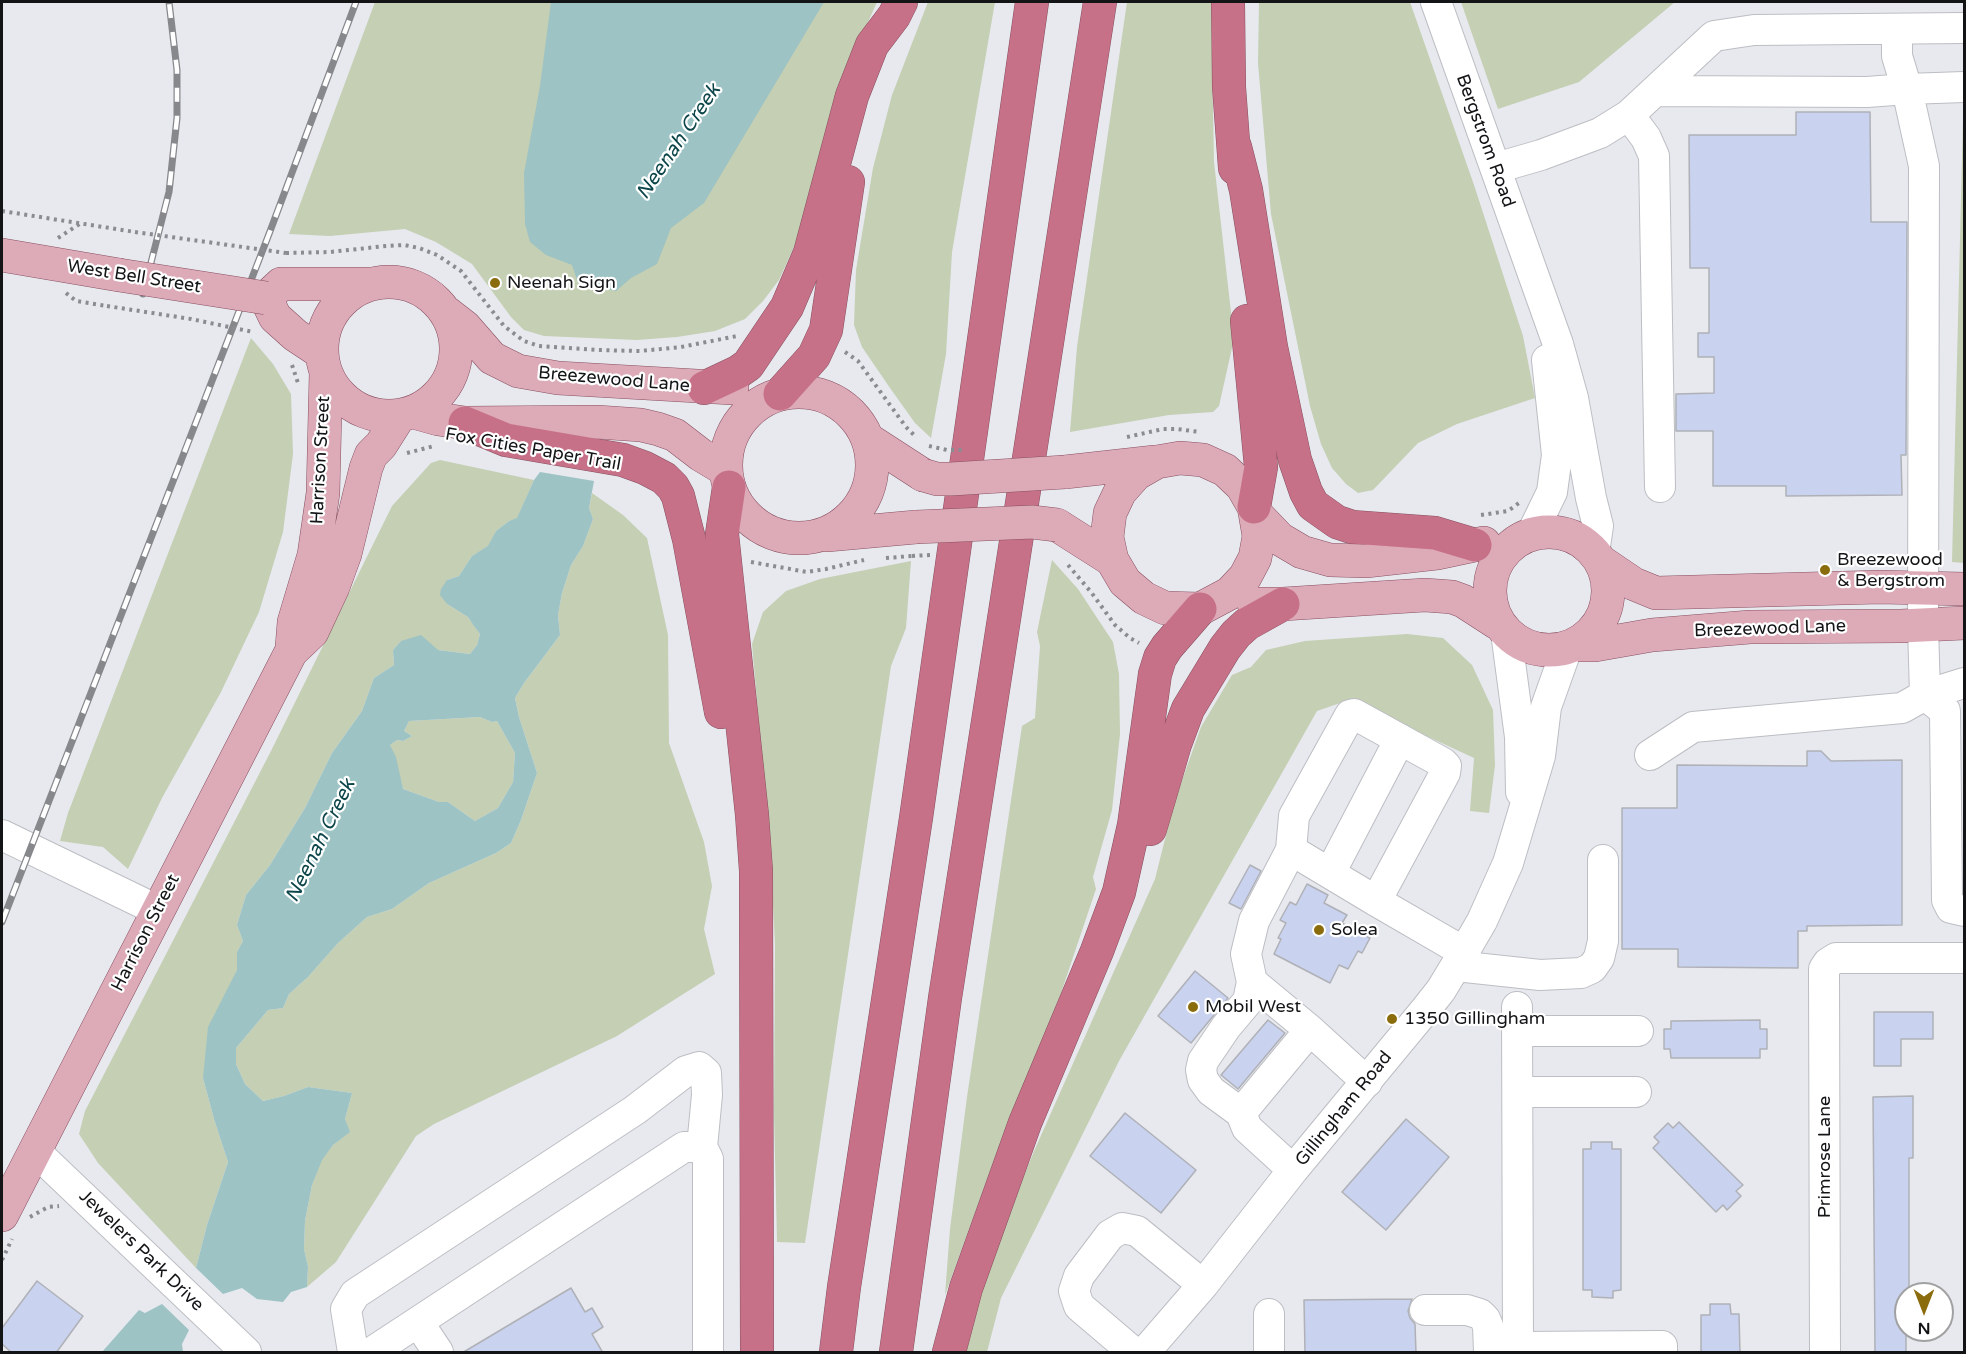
<!DOCTYPE html>
<style>
body{margin:0}
#map{position:relative;width:1966px;height:1354px;overflow:hidden;background:#e7e9ef;font-family:"Varela Round",sans-serif}
canvas{display:block}
.frame{position:absolute;inset:0;border:3px solid #131416;pointer-events:none}
.north{position:absolute;left:1894px;top:1282px;width:60px;height:60px;box-sizing:border-box;background:#fff;border:2px solid #a1a1a2;border-radius:50%;rotate:180deg;font-size:16px;font-weight:700;line-height:24px;text-align:center;color:#131416}
.north::after{content:'';display:block;margin:auto;width:21px;height:27px;background:#8b6c0d;clip-path:polygon(50% 0,100% 100%,50% 72%,0 100%)}
</style>
<div id="map">
<canvas width="1966" height="1354"></canvas>
<div class="frame"></div>
<div class="north">N</div>
</div>
<script>
const c = document.querySelector('canvas').getContext('2d');
c.lineJoin = 'round';
function paint(path, color) { c.fillStyle = color; c.fill(path, 'evenodd'); }
const toPath = rows => new Path2D(rows.map(r => 'M' + r).join(''));
function stroke(path, color, width, dash) { c.strokeStyle = color; c.lineWidth = width; c.lineCap = dash ? 'butt' : 'round'; c.setLineDash(dash || []); c.stroke(path); }
function write(font, color, halo, rows, align = 'center') {
  c.font = font + ' "Varela Round",sans-serif'; c.lineWidth = 4.5; c.setLineDash([]); c.textBaseline = 'middle'; c.strokeStyle = halo; c.fillStyle = color; for (const [text, x, y, turn = 0] of rows) {
    c.save(); c.translate(x, y); c.rotate((+turn || 0) * Math.PI / 180); c.textAlign = isNaN(turn) ? turn : align; if (halo) c.strokeText(text, 0, 0); c.fillText(text, 0, 0); c.restore();
  }
}
paint(toPath([
 [375,2,877,2,855,51,798,238,779,280,763,301,745,319,715,331,677,337,637,340,544,336,524,330,511,317,472,264,436,242,405,229,330,236,289,234],
 [928,2,995,2,952,252,946,354,931,438,915,423,890,388,862,347,854,325,856,270,873,168,892,95],
 [1127,2,1211,2,1214,162,1234,339,1219,406,1213,412,1169,415,1070,432,1077,347],
 [1259,2,1410,2,1474,185,1523,336,1535,398,1457,424,1418,443,1373,490,1358,493,1346,484,1332,468,1321,444,1310,406,1271,214,1258,63],
 [1461,2,1675,2,1579,82,1498,109],
 [1963,118,1964,118,1964,563,1952,562],
 [251,338,273,364,291,394,293,454,283,532,259,612,221,692,162,798,128,869,103,847,60,841,68,813],
 [440,460,534,480,517,519,509,521,496,531,489,546,472,556,459,576,447,580,447,604,468,617,480,634,477,645,470,654,438,650,401,641,393,650,394,665,374,678,362,711,332,753,305,808,270,865,246,895,237,925,243,941,237,952,237,970,229,990,203,1078,214,1119,228,1162,207,1225,196,1268,98,1163,79,1134,85,1111,271,751,392,506,431,463],
 [592,493,623,515,647,538,668,635,669,743,704,842,712,886,704,929,715,974,617,1036,434,1124,416,1136,336,1262,307,1287,308,1267,304,1249,305,1221,312,1185,321,1160,333,1145,349,1132,345,1119,352,1093,308,1087,284,1096,263,1101,245,1084,236,1064,236,1048,268,1010,283,1008,289,994,308,977,338,943,367,917,392,909,429,883,496,853,511,843,521,820,537,773,519,717,515,698,524,683,560,635,558,615,562,593,571,565,583,546,593,519,589,508],
 [1052,560,1078,589,1113,642,1119,674,1120,734,1112,810,1093,877,1096,889,1061,993,993,1163,945,1295,950,1229,967,1097,1022,726,1035,718,1040,646,1037,632],
 [911,561,906,628,891,666,805,1243,777,1242,774,1111,775,945,771,862,752,644,763,612,786,591,820,579],
 [1407,634,1443,638,1472,665,1493,710,1495,765,1489,813,1470,811,1474,758,1349,700,1317,711,1119,1061,1001,1298,987,1352,962,1352,998,1237,1035,1149,1155,879,1174,803,1201,727,1232,675,1251,667,1266,650,1305,641],
 [480,717,492,722,497,721,515,753,513,782,498,808,475,821,448,802,439,802,403,789,390,745,397,740,403,741,412,736,404,731,409,721]
]), '#c4cfb3');
paint(toPath([
 [551,2,824,2,704,203,671,228,657,264,631,278,616,291,578,283,572,265,546,255,530,242,525,224,524,173,540,86],
 [540,472,594,481,589,508,593,519,583,546,571,565,562,593,558,615,560,635,524,683,515,698,519,717,537,773,521,820,511,843,496,853,429,883,392,909,367,917,338,943,308,977,289,994,283,1008,268,1010,236,1048,236,1064,245,1084,263,1101,284,1096,308,1087,352,1093,345,1119,350,1132,333,1145,322,1160,312,1185,305,1221,304,1249,308,1267,307,1287,291,1292,283,1302,257,1299,242,1288,223,1294,196,1268,207,1225,228,1162,214,1119,203,1078,208,1027,237,970,237,952,243,941,237,925,246,895,270,865,305,808,332,753,362,711,374,678,394,665,393,650,401,641,421,635,438,650,470,654,477,645,480,634,474,626,468,617,447,604,440,595,441,589,447,580,459,576,472,556,488,546,496,531,509,521,517,518,534,480],
 [480,717,492,722,497,721,515,753,513,782,498,808,475,821,448,802,439,802,403,789,396,757,390,745,397,740,403,741,412,736,404,731,409,721],
 [162,1304,189,1330,182,1344,183,1352,102,1352,139,1310,145,1313]
]), '#9dc3c5');
const building = toPath([
 [1796,112,1870,112,1871,222,1907,222,1906,455,1901,455,1902,495,1786,496,1786,486,1713,486,1713,431,1676,431,1676,394,1714,393,1714,357,1698,357,1698,333,1709,333,1709,268,1690,268,1689,135,1796,135,1796,112],
 [1807,751,1821,751,1831,761,1902,760,1902,925,1807,926,1807,931,1798,931,1798,968,1678,967,1678,949,1622,949,1622,808,1677,808,1677,765,1807,766,1807,751],
 [1250,865,1261,871,1241,909,1229,903,1250,865],
 [1307,884,1328,895,1324,903,1347,915,1342,923,1370,938,1362,953,1358,951,1348,969,1339,965,1330,983,1274,954,1281,939,1278,938,1286,923,1280,920,1290,902,1296,905,1307,884],
 [1195,971,1228,998,1191,1043,1158,1016,1195,971],
 [1874,1012,1933,1012,1933,1039,1901,1039,1901,1066,1874,1066,1874,1012],
 [1268,1020,1285,1033,1238,1089,1221,1075,1268,1020],
 [1760,1020,1760,1029,1767,1029,1767,1049,1760,1049,1760,1058,1671,1058,1670,1049,1664,1049,1664,1029,1671,1029,1671,1021,1760,1020],
 [1913,1096,1913,1158,1909,1158,1909,1294,1906,1294,1906,1353,1875,1353,1873,1097,1913,1096],
 [1125,1113,1196,1170,1161,1213,1090,1156,1125,1113],
 [1406,1119,1449,1157,1386,1230,1342,1192,1406,1119],
 [1679,1122,1743,1185,1736,1191,1741,1196,1727,1210,1723,1205,1716,1212,1653,1148,1659,1142,1654,1137,1668,1123,1673,1128,1679,1122],
 [1591,1142,1612,1142,1612,1149,1621,1149,1621,1290,1613,1291,1613,1298,1592,1297,1592,1290,1583,1290,1583,1149,1591,1149,1591,1142],
 [37,1281,83,1316,56,1353,12,1353,2,1344,2,1328,37,1281],
 [571,1288,585,1312,592,1308,603,1327,592,1334,603,1353,462,1353,571,1288],
 [1412,1299,1408,1311,1410,1318,1415,1324,1416,1353,1305,1353,1304,1300,1412,1299],
 [1710,1304,1730,1304,1731,1314,1739,1314,1740,1353,1701,1353,1701,1315,1710,1315,1710,1304]
]);
paint(building, '#c9d2ee');
stroke(building, '#afb1b7', 1.5);
const minor = toPath([
 [1436,2,1558,344,1573,398,1591,498,1598,526,1594,553],
 [1964,87,1907,89,1924,166,1923,626,1925,695,1945,711,1947,900,1951,908,1964,911],
 [1655,91,1867,92,1907,89,1897,56,1897,29],
 [1629,115,1646,138,1654,156,1660,487],
 [1496,168,1541,155,1600,133,1629,115,1714,36,1754,30,1964,28],
 [1532,533,1552,492,1557,455,1547,360],
 [1506,632,1520,737,1521,792],
 [1650,755,1693,727,1902,708,1925,695,1964,683],
 [2,835,157,910],
 [1330,873,1400,739],
 [1376,901,1445,773,1446,766,1443,763,1354,714,1350,715,1294,816,1291,850,1376,901,1464,952],
 [1456,966,1540,975,1581,973,1592,968,1599,958,1603,941,1603,860],
 [1252,982,1310,1030],
 [1517,1007,1518,1352],
 [1517,1031,1638,1031],
 [1518,1092,1636,1092],
 [1241,1113,1211,1091,1203,1080,1201,1070,1203,1061,1226,1027,1248,1001,1252,982,1246,954,1254,921,1291,850],
 [35,1151,246,1352],
 [1293,1170,1247,1128,1241,1113,1310,1030,1367,1082],
 [1425,1310,1467,1310,1480,1314,1485,1319,1488,1326,1489,1352],
 [1269,1314,1269,1352],
 [418,1322,438,1352],
 [1518,1347,1662,1346,1662,1352],
 [353,1352,346,1309,355,1294,635,1110,686,1071,699,1067,706,1073,707,1095,702,1147],
 [372,1352,684,1147,702,1147,708,1159,708,1352],
 [1133,1352,1079,1306,1074,1291,1079,1276,1110,1235,1122,1228,1137,1231,1203,1285],
 [1145,1352,1203,1285,1293,1170,1426,1009,1441,990,1464,952,1482,921,1508,863,1540,756,1546,707,1567,648],
 [1825,1352,1824,969,1828,963,1836,958,1964,958]
]);
const major = toPath([
 [2,255,119,275],
 '322 349a67 67 0 1 1 134 0a67 67 0 1 1-134 0Z',
 [447,313,465,327,492,358,518,371,558,378,732,388],
 [322,353,295,335,275,317,266,298,281,284,370,284],
 '726 465a73 73 0 1 1 146 0a73 73 0 1 1-146 0Z',
 [413,412,438,419,465,423,597,422,641,425,658,429,675,435,701,455,726,470],
 [869,440,923,475],
 [1065,472,1155,462],
 [1256,514,1280,539,1302,552,1330,560,1366,561,1437,553,1484,543],
 [1057,525,1112,560,1125,582,1144,598,1165,608,1200,609,1230,593,1245,577,1255,558,1259,536,1254,507,1242,486,1225,470,1203,460,1180,458,1157,462,1136,474,1120,492,1110,513,1107,537,1112,560],
 '1490 591a59 59 0 1 1 118 0a59 59 0 1 1-118 0Z',
 [827,535,916,527],
 [1600,561,1634,584,1656,593,1880,587,1964,589],
 [1254,604,1283,604,1425,595,1452,597,1463,601,1497,623],
 [1576,645,1595,645,1652,635,1750,627,1901,626,1964,623],
 [292,647,294,622,314,555,323,493,326,372],
 [2,1215,291,652,312,632,333,587,345,554,366,468,371,455,381,445,400,415]
]);
const highway = toPath([
 [1228,2,1229,87,1235,168],
 [1235,147,1246,190,1271,347,1295,460,1306,492,1313,505,1337,522,1352,527,1435,533,1475,545],
 [1247,321,1261,467,1254,507],
 [704,388,738,372,748,365,787,307,810,253,852,96,872,45,894,16,901,2],
 [780,394,814,356,826,330,848,182],
 [465,423,506,440,623,460,645,468,664,478,673,487,678,496,689,539,721,712],
 [729,487,722,534,752,815,756,871,757,1352],
 [1150,829,1175,744,1188,709,1225,648,1236,634,1247,624,1283,604],
 [836,1352,844,1287,916,818,1032,2],
 [896,1352,945,998,1100,2],
 [949,1352,966,1288,1025,1123,1097,951,1119,892,1134,825,1155,674,1160,658,1167,647,1200,609]
]);
stroke(minor, '#bcbec3', 32);
stroke(major, '#885060', 34);
stroke(highway, '#885060', 34);
stroke(toPath([
 [2,211,135,232],
 [58,238,81,223],
 [286,253,330,252,386,246,404,245,419,248,437,255,461,271,504,326,524,341,539,346,597,350,640,351,681,347,737,336],
 [66,293,76,301,107,306],
 [845,352,858,361,906,427,916,437],
 [292,365,298,383],
 [1127,437,1163,429,1177,429,1200,432],
 [407,453,434,446],
 [1481,515,1508,511,1519,503],
 [886,558,912,556],
 [751,562,807,572,826,569,864,560],
 [1068,565,1091,592,1115,625,1130,638,1139,643],
 [30,1217,48,1207,59,1206],
 [2,1260,12,1239]
]), '#8b8c91', 4, [3, 4.5]);
stroke(minor, '#fff', 30);
stroke(major, '#ddaab8', 33);
stroke(highway, '#c77188', 33);
const rail = toPath([
 [143,294,169,192,177,118,177,70,169,2],
 [2,922,269,234,356,2]
]);
stroke(rail, '#86888c', 7);
stroke(rail, '#fff', 4.5, [14]);
const majorBridge = toPath([
 [119,275,266,298],
 [923,475,937,479,951,479,1065,472],
 [916,527,1032,522,1057,525]
]);
stroke(majorBridge, '#885060', 34, []);
stroke(toPath([
 [135,232,286,253],
 [107,306,191,319,253,332],
 [929,446,947,450,966,450],
 [912,556,930,555]
]), '#8b8c91', 4, [3, 4.5]);
stroke(majorBridge, '#ddaab8', 33);
for (const [x, y, r, color] of [
 [495,283,6,"#8b6c0d"],
 [1825,570,6,"#8b6c0d"],
 [1319,930,6,"#8b6c0d"],
 [1193,1007,6,"#8b6c0d"],
 [1392,1019,6,"#8b6c0d"]
]) { const dot = new Path2D(); dot.arc(x, y, r, 0, 2 * Math.PI); c.fillStyle = color; c.fill(dot); stroke(dot, '#fff', 2); }
write('18px', '#131416', '#fff', [
 ["Bergstrom Road",1485,141,70],
 ["West Bell Street",134,277,9],
 ["Breezewood Lane",614,380,5],
 ["Fox Cities Paper Trail",533,450,10],
 ["Harrison Street",321,460,-87],
 ["Breezewood Lane",1770,629,-2],
 ["Harrison Street",146,933,-63],
 ["Gillingham Road",1344,1109,-51],
 ["Primrose Lane",1825,1157,-90],
 ["Jewelers Park Drive",141,1251,44]
]);
write('18px', '#131416', '#fff', [
 ["Neenah Sign",507,283],
 ["Breezewood",1837,560],
 ["& Bergstrom",1837,581],
 ["Solea",1331,930],
 ["Mobil West",1205,1007],
 ["1350 Gillingham",1404,1019]
], 'left');
write('italic 20px', '#0d464a', '#fff', [
 ["Neenah Creek",679,142,-56],
 ["Neenah Creek",321,841,-64]
]);
</script>
